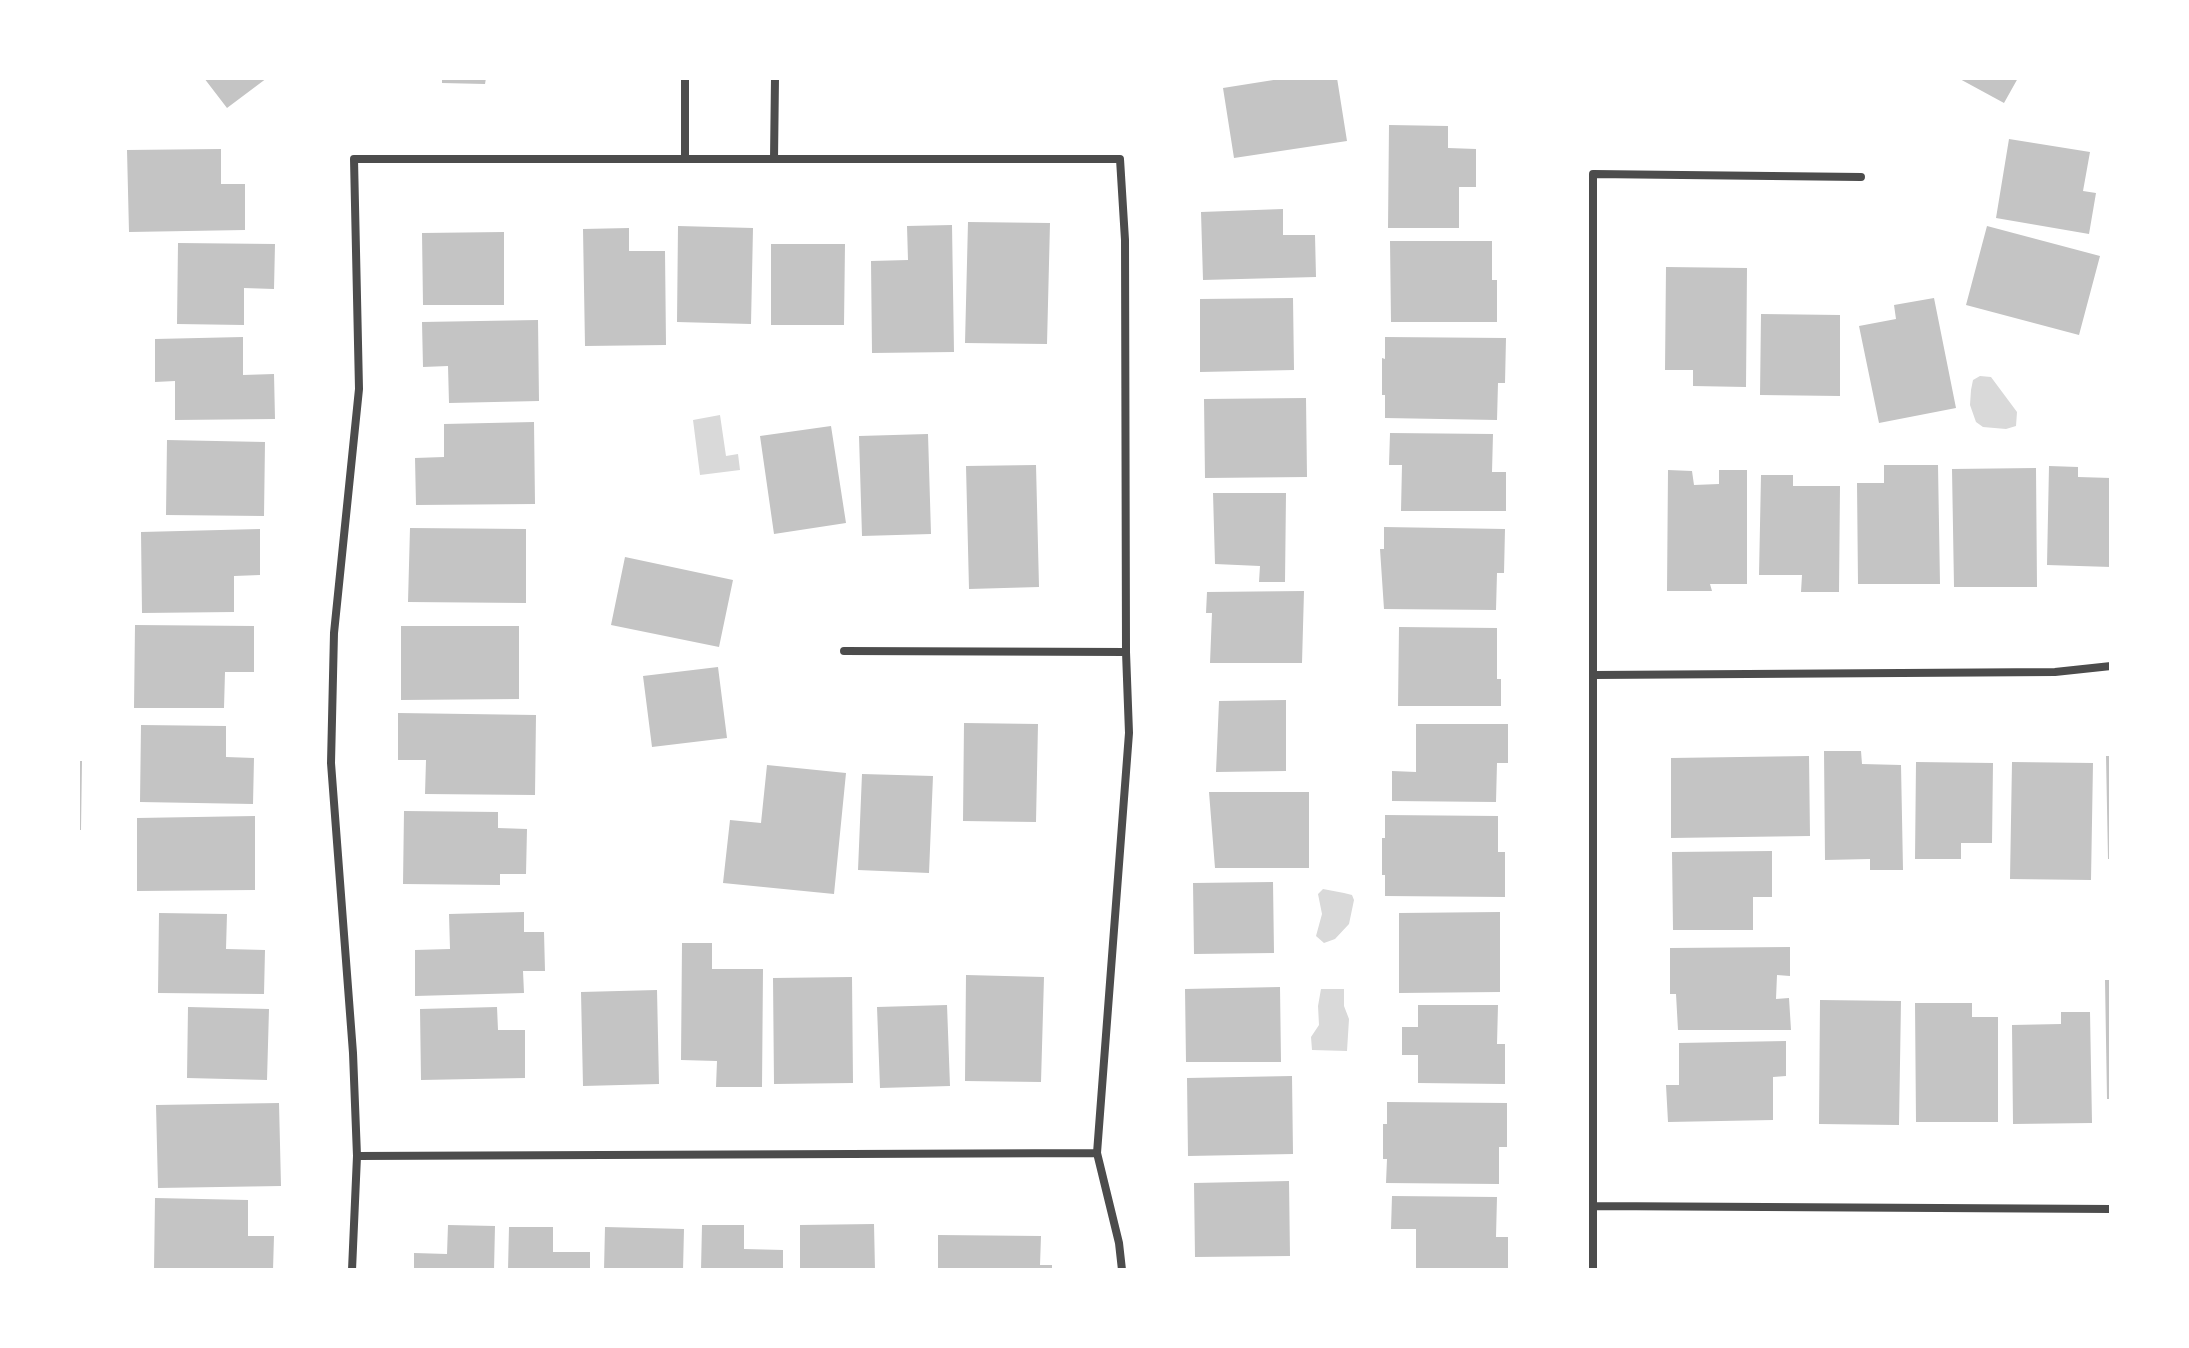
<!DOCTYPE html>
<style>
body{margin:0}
#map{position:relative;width:2189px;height:1348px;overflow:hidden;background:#fff;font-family:"IBM Plex Serif",serif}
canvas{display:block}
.frame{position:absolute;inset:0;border:80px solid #fff;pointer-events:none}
</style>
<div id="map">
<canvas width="2189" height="1348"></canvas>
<div class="frame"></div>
</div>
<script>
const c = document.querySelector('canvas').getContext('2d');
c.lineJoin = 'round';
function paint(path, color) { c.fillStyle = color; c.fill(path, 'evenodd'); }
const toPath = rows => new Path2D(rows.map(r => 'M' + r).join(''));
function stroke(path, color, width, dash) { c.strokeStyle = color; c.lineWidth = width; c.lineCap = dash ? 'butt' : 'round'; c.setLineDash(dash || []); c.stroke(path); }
paint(toPath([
 [1980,376,1991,377,2017,412,2016,426,2006,429,1983,427,1976,422,1970,405,1971,390,1973,380],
 [720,415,726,456,738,454,740,470,700,475,693,420],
 [1323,889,1344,893,1352,895,1354,900,1349,924,1335,939,1324,943,1316,936,1322,914,1318,894],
 [1321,989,1344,989,1344,1006,1349,1019,1347,1051,1312,1050,1311,1037,1319,1025,1318,1006]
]), '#d9d9d9');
paint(toPath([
 [204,78,267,78,227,108],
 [442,78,486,78,485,84,442,83],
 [1286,78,1337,78,1347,141,1234,158,1223,88],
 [1958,78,2018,78,2004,103],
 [1389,125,1448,126,1448,148,1476,149,1476,187,1459,187,1459,228,1388,228],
 [2009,139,2090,152,2083,191,2096,193,2089,234,1996,218],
 [221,149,221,184,245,184,245,230,129,232,127,150],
 [1283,209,1283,235,1315,235,1316,277,1203,280,1201,212],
 [968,222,1050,223,1047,344,965,343],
 [952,225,954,352,872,353,871,261,908,260,907,226],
 [678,226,753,228,751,324,677,322],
 [1987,226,2100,256,2079,335,1966,305],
 [629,228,629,251,665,251,666,345,585,346,583,229],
 [504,232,504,305,423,305,422,233],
 [1390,241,1492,241,1492,280,1497,280,1497,322,1391,322],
 [178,243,275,244,274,289,244,288,244,325,177,324],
 [771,244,845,244,844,325,771,325],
 [1666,267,1747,268,1746,387,1693,386,1693,370,1665,370],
 [1293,298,1294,370,1200,372,1200,299],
 [1934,298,1956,408,1879,423,1859,326,1896,319,1894,305],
 [1761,314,1840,315,1840,396,1760,395],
 [538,320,539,401,449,403,448,366,423,367,422,322],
 [243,337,243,375,274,374,275,419,175,420,175,381,155,382,155,339],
 [1385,337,1506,338,1505,383,1498,383,1497,420,1385,418,1385,395,1382,395,1382,358,1385,359],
 [1306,398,1307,477,1205,478,1204,399],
 [534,422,535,504,416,505,415,458,444,457,444,424],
 [831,426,846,523,774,534,760,436],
 [1390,433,1493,434,1492,472,1506,472,1506,511,1401,511,1402,465,1389,465],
 [928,434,931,534,862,536,859,436],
 [167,440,265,442,264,516,166,515],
 [1036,465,1039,587,969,589,966,466],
 [1884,465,1938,465,1940,584,1858,584,1857,483,1884,483],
 [2049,466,2078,467,2078,477,2111,478,2111,567,2047,565],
 [2036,468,2037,587,1954,587,1952,469],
 [1668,470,1692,471,1694,485,1719,484,1719,470,1747,470,1747,584,1710,584,1712,591,1667,591],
 [1761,475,1793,475,1793,486,1840,486,1839,592,1801,592,1802,575,1759,575],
 [1213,493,1286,493,1285,582,1259,582,1260,566,1215,564],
 [1384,527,1505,529,1504,573,1497,573,1496,610,1384,609,1380,549,1384,549],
 [410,528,526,529,526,603,408,602],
 [260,529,260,575,234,576,234,612,142,613,141,532],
 [625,557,733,580,719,647,611,625],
 [1304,591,1302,663,1210,663,1212,613,1206,613,1207,592],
 [135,625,254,626,254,672,225,672,224,708,134,708],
 [401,626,519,626,519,699,401,700],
 [1399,627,1497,628,1497,679,1501,679,1501,706,1398,706],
 [718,667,727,738,652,747,643,676],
 [1286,700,1286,771,1216,772,1219,701],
 [398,713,536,715,535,795,425,794,426,760,398,760],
 [964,723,1038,724,1036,822,963,821],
 [1416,724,1508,724,1508,763,1497,763,1496,802,1392,801,1392,771,1416,772],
 [141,725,226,726,226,757,254,758,253,804,140,802],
 [1824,751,1861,751,1862,764,1901,765,1903,870,1870,870,1870,859,1825,860],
 [1809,756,1810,836,1671,838,1671,758],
 [2106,756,2111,756,2111,859,2108,859],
 [78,761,82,761,81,830,78,830],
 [1916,762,1993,763,1992,843,1961,843,1961,859,1915,859],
 [2012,762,2093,763,2091,880,2010,879],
 [767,765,846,773,834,894,723,883,730,820,761,823],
 [862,774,933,776,929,873,858,870],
 [1209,792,1309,792,1309,868,1215,868],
 [404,811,498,812,498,828,527,829,526,874,500,874,500,885,403,884],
 [1385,815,1498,816,1498,852,1505,852,1505,897,1385,896,1385,875,1382,875,1382,838,1385,838],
 [255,816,255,890,137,891,137,818],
 [1772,851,1772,897,1753,897,1753,930,1673,930,1672,852],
 [1273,882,1274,953,1194,954,1193,883],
 [524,912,524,932,544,932,545,971,523,971,524,993,415,996,415,950,450,949,449,914],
 [1500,912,1500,992,1399,993,1399,913],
 [159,913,227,914,226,949,265,950,264,994,158,993],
 [682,943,712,943,712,969,763,969,762,1087,716,1087,717,1061,681,1060],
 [1790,947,1790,976,1777,975,1776,999,1789,998,1791,1030,1678,1030,1676,994,1670,994,1670,948],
 [966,975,1044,977,1041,1082,965,1081],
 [852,977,853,1083,774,1084,773,978],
 [2105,980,2111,980,2111,1099,2107,1099],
 [1280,987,1281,1062,1186,1062,1185,989],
 [657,990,659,1084,583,1086,581,992],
 [1820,1000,1901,1001,1899,1125,1819,1124],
 [1915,1003,1972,1003,1972,1017,1998,1017,1998,1122,1916,1122],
 [947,1005,950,1086,880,1088,877,1007],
 [1418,1005,1498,1005,1497,1044,1505,1044,1505,1084,1418,1083,1418,1055,1402,1055,1402,1027,1418,1027],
 [188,1007,269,1009,267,1080,187,1078],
 [497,1007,498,1030,525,1030,525,1078,421,1080,420,1009],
 [2061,1012,2090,1012,2092,1123,2013,1124,2012,1025,2061,1024],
 [1786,1041,1786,1076,1773,1077,1773,1120,1668,1122,1666,1085,1679,1085,1679,1043],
 [1292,1076,1293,1154,1188,1156,1187,1078],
 [1387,1102,1507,1103,1507,1147,1499,1147,1499,1184,1386,1183,1387,1159,1383,1159,1383,1124,1387,1124],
 [279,1103,281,1186,158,1188,156,1105],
 [1289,1181,1290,1256,1195,1257,1194,1183],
 [1392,1196,1497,1197,1496,1237,1508,1237,1508,1270,1416,1270,1416,1229,1391,1229],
 [155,1198,248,1200,248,1236,274,1236,273,1270,154,1270],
 [874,1224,875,1270,800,1270,800,1225],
 [448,1225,495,1226,494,1270,414,1270,414,1253,447,1254],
 [702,1225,744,1225,744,1249,783,1250,783,1270,701,1270],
 [509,1227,553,1227,553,1252,590,1252,590,1270,508,1270],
 [605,1227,684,1229,683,1270,604,1270],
 [938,1235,1041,1236,1040,1265,1052,1265,1052,1270,938,1270]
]), '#c4c4c4');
stroke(toPath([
 [685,78,685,159],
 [774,159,775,78],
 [844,651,1126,652],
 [1594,675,2055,672,2111,666],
 [357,1156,1097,1153],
 [1593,1206,2111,1209],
 [352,1270,357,1156,353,1053,331,763,334,633,359,389,354,159,1120,159,1125,240,1126,652,1129,733,1097,1153,1119,1243,1122,1270],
 [1593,1270,1593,174,1861,177]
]), '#4c4c4c', 8);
</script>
